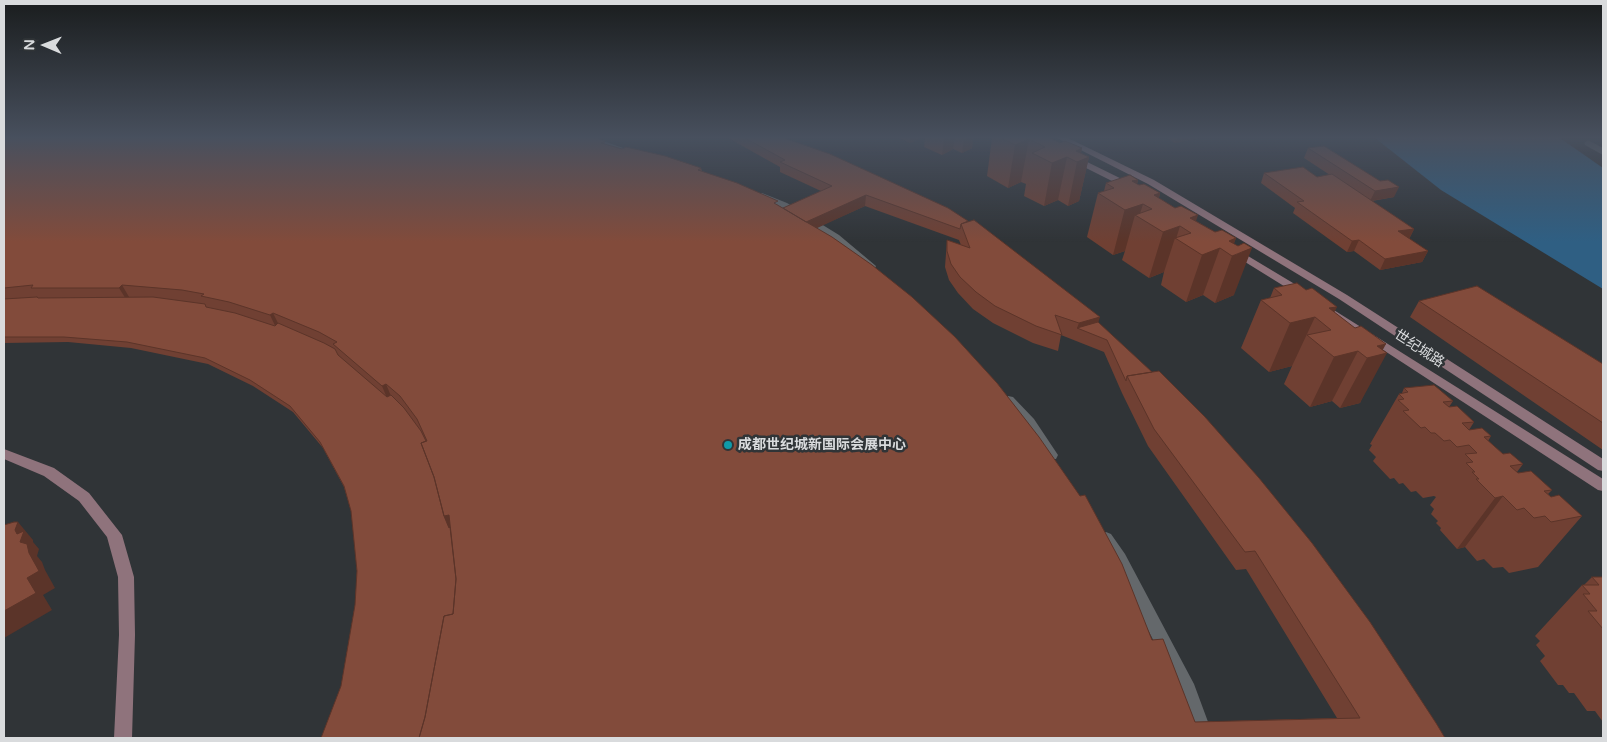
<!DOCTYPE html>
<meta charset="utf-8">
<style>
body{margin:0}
#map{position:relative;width:1607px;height:742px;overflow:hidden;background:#303437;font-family:"Varela Round",sans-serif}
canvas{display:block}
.frame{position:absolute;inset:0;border:5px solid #d9dbdd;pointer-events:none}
.north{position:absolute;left:20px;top:20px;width:50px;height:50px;-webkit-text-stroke:4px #303437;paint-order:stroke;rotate:271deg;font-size:14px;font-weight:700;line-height:20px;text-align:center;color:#d9dbdd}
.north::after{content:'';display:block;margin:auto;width:18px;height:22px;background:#d9dbdd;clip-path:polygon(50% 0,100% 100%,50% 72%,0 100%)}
</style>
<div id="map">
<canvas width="1607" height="742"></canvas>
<div class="frame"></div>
<div class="north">N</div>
</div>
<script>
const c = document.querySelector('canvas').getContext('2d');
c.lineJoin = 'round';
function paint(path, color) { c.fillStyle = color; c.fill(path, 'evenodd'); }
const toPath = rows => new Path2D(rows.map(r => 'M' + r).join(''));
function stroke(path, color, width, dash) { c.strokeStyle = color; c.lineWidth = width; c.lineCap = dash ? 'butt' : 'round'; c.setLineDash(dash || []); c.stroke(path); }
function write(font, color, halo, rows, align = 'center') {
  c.font = font + ' "Varela Round","Noto Sans SC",sans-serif'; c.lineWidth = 5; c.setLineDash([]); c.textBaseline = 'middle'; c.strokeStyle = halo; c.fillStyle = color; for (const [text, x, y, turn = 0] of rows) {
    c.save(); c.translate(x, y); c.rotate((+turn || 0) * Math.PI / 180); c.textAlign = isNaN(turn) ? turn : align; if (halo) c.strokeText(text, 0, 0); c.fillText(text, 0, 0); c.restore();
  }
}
paint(toPath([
 [1375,138,1560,138,1603,168,1603,289,1441,190]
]), '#2f5f83');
paint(toPath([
 [582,138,595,138,640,154,639,156,633,156,582,138],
 [1588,140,1603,148,1603,155,1585,145,1584,143,1588,140],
 [762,193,787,203,839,235,876,266,875,268,867,268,831,239,781,207,759,198,759,194,762,193],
 [1008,396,1013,397,1034,419,1058,455,1056,459,1046,459,1024,425,1003,403,1002,400,1003,397,1008,396],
 [1106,532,1111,534,1125,554,1194,684,1214,738,1196,738,1180,692,1113,562,1098,538,1101,534,1106,532]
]), '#64686b');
paint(toPath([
 [1057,138,1068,138,1154,180,1347,295,1603,459,1603,471,1598,470,1339,299,1148,184,1057,138],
 [1073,155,1134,185,1136,187,1131,190,1128,189,1070,160,1070,156,1073,155],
 [1233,247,1308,292,1310,294,1304,297,1300,296,1229,252,1228,250,1229,248,1233,247],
 [1329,307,1603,479,1603,491,1598,490,1325,312,1323,310,1329,307],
 [4,449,54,468,89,493,122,535,134,577,135,635,132,738,114,738,119,635,118,577,107,537,79,501,44,476,4,459,4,449]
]), '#8f737c');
paint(toPath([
 [4,138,605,141,605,144,622,149,701,168,702,171,778,205,783,208,821,191,780,172,780,167,728,138,784,138,948,208,1098,322,1445,738,341,686,355,605,357,571,351,511,344,487,323,448,293,412,253,386,208,364,131,348,68,342,4,343],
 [865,206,959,240,961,245,947,240,945,267,949,280,958,293,973,309,993,323,1033,343,1058,351,1061,335,1104,352,1122,393,1148,446,1236,570,1246,569,1337,718,1195,722,1152,640,816,228],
 [899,138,920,138,910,143],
 [925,138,973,138,972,148,962,153,953,149,942,155,924,147],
 [992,138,1050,138,1060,143,1082,148,1081,153,1089,157,1079,201,1068,206,1058,200,1044,206,1024,196,1026,184,1021,182,1008,188,987,176],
 [1167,138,1200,138,1175,143],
 [1308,148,1394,197,1372,201,1414,229,1409,239,1428,251,1422,262,1380,270,1354,251,1347,252,1293,213,1295,208,1261,183,1264,173,1317,177,1330,175,1304,158],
 [1138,180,1137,184,1160,193,1159,198,1196,221,1215,232,1236,238,1234,243,1234,295,1215,303,1203,295,1186,302,1161,285,1164,272,1149,278,1122,260,1125,251,1113,255,1087,237,1098,193,1104,191,1106,183],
 [1274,288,1334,312,1382,350,1360,403,1340,408,1332,401,1310,407,1284,384,1292,366,1269,372,1241,348,1261,300,1270,298],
 [1419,301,1603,364,1603,450,1410,317],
 [1404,388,1453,401,1449,407,1474,422,1469,430,1491,436,1488,441,1503,454,1523,464,1517,472,1552,490,1548,494,1551,497,1582,516,1538,567,1509,573,1503,567,1493,568,1484,559,1477,561,1465,547,1457,549,1440,530,1441,528,1436,523,1438,521,1431,514,1434,509,1430,505,1436,497,1434,496,1423,498,1416,491,1411,492,1403,483,1399,484,1394,478,1390,479,1373,461,1376,457,1369,450,1372,445,1370,444,1399,394,1402,393],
 [1592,577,1603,577,1603,722,1595,711,1587,711,1574,693,1569,693,1563,685,1558,685,1540,661,1545,656,1536,645,1540,641,1535,636,1582,585,1584,585]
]), '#704033');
paint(toPath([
 [910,138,920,138,910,143],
 [944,138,955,138,953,149,942,155],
 [964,138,973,138,972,148,962,153],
 [1177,138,1200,138,1175,143],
 [1029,139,1021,182,1008,188,1015,145],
 [1082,148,1079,161,1089,157,1079,201,1068,206,1077,162,1076,151],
 [1067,157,1058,200,1044,206,1052,163],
 [1138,180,1130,208,1143,204,1139,217,1135,215,1125,251,1113,255,1132,181],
 [1399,187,1394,197,1370,201,1375,191],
 [1160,193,1151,225,1152,209,1154,195],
 [866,195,865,206,802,235,802,224],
 [1198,215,1188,246,1191,233,1190,218],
 [1180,226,1176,239,1175,238,1164,272,1149,278,1163,232],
 [1414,229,1409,239,1398,231],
 [1236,238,1230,254,1229,241],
 [1359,240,1354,251,1347,252,1352,241],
 [1220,248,1203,295,1186,302,1202,255],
 [1252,248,1234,295,1215,303,1232,256],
 [1428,251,1422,262,1380,270,1385,259],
 [122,285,132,302,129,304,119,288],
 [1337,307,1327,327,1329,308],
 [273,313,281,329,278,332,270,315],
 [1100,317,1095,333,1077,328,1079,323],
 [1315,317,1292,366,1269,372,1290,323],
 [1386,344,1380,355,1387,353,1360,403,1340,408,1367,358,1377,346],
 [1358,351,1332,401,1310,407,1334,357],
 [386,384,393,401,389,403,382,386],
 [1503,496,1465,547,1457,549,1495,498],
 [449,515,451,534,444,516],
 [18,522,33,540,33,542,39,549,37,556,42,562,45,570,55,588,43,595,52,610,4,638,4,611,27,578,20,542,15,530]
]), '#5b3429');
const building = toPath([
 [4,138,596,138,605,141,601,143,622,149,626,147,665,156,701,168,698,170,737,183,778,201,774,203,832,237,872,265,912,297,955,337,997,383,1039,437,1080,496,1085,495,1122,564,1152,640,1163,639,1195,722,1360,718,1255,551,1245,552,1154,429,1127,376,1159,371,1205,417,1259,478,1312,543,1370,622,1436,723,1445,738,419,738,425,717,444,616,453,614,456,579,449,515,444,516,434,477,421,443,427,441,417,419,400,396,386,384,382,386,333,344,337,342,319,332,273,313,270,315,229,302,201,296,204,294,182,290,122,285,119,288,31,288,33,285,4,288,4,138],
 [745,138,784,138,830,154,948,208,968,221,961,224,960,229,866,195,806,222,783,208,832,186,780,162,785,160,745,138],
 [1001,138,1050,138,1060,143,1065,141,1082,148,1076,151,1089,157,1077,162,1067,157,1052,163,1032,153,1045,147,1029,139,1015,145,1001,138],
 [1324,146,1380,181,1388,180,1399,187,1375,191,1308,148,1324,146],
 [1303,167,1317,177,1332,174,1414,229,1398,231,1428,251,1385,259,1359,240,1352,241,1297,202,1304,201,1264,173,1303,167],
 [1130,175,1138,180,1132,181,1139,185,1144,184,1160,193,1154,195,1175,208,1181,206,1198,215,1190,218,1215,232,1222,230,1236,238,1229,241,1238,246,1244,243,1252,248,1232,256,1220,248,1202,255,1175,238,1191,233,1180,226,1163,232,1135,215,1152,209,1143,204,1125,210,1098,193,1114,188,1106,183,1130,175],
 [974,220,1100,317,1079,323,1055,315,1062,335,1036,326,995,306,976,292,960,277,951,264,947,251,947,240,970,248,961,224,974,220],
 [1297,283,1306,290,1312,288,1337,307,1329,308,1355,328,1361,326,1386,344,1377,346,1387,353,1367,358,1358,351,1334,357,1307,335,1331,330,1315,317,1290,323,1261,300,1282,295,1274,288,1297,283],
 [1477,286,1603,364,1603,423,1419,301,1477,286],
 [37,297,38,298,153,297,205,304,206,307,235,313,275,326,278,323,324,343,335,349,338,355,387,397,391,395,404,408,421,431,426,441,421,443,434,477,444,516,449,528,450,527,456,579,453,614,444,616,425,717,419,738,321,738,341,686,355,605,357,571,351,511,344,486,320,442,290,406,250,380,205,358,127,342,64,337,4,337,4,299,37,297],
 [1098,322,1152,372,1127,376,1126,381,1107,340,1077,328,1098,322],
 [1434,385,1453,401,1443,402,1449,407,1457,406,1474,422,1462,423,1469,430,1482,428,1491,436,1484,437,1503,454,1510,453,1523,464,1510,466,1518,473,1531,471,1552,490,1544,491,1551,497,1559,495,1582,516,1551,522,1545,516,1534,518,1524,508,1517,510,1503,496,1495,498,1476,479,1479,479,1472,472,1475,472,1466,463,1473,462,1465,454,1477,453,1469,445,1457,447,1450,440,1444,441,1435,433,1431,433,1425,427,1421,428,1403,411,1409,410,1398,400,1404,399,1399,394,1408,392,1404,388,1434,385],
 [14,522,18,522,15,530,17,534,24,531,20,542,27,544,29,553,39,571,27,578,36,593,4,611,4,525,14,522],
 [1592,577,1603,577,1603,629,1588,611,1597,611,1583,594,1590,594,1582,585,1599,585,1592,577]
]);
paint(building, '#824b3b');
stroke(building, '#5b3429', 1);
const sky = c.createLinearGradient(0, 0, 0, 242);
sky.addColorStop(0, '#1a1d1e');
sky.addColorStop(0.57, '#48505e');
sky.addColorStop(1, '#48505e00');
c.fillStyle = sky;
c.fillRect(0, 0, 1607, 242);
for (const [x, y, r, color] of [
 [728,445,5,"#0f9aa8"]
]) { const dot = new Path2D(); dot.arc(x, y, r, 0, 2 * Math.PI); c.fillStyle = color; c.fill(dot); stroke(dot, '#303437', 2); }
write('14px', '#d9dbdd', '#303437', [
 ["世纪城路",1419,349,33]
]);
write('bold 14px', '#d9dbdd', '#303437', [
 ["成都世纪城新国际会展中心",738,445]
], 'left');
</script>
